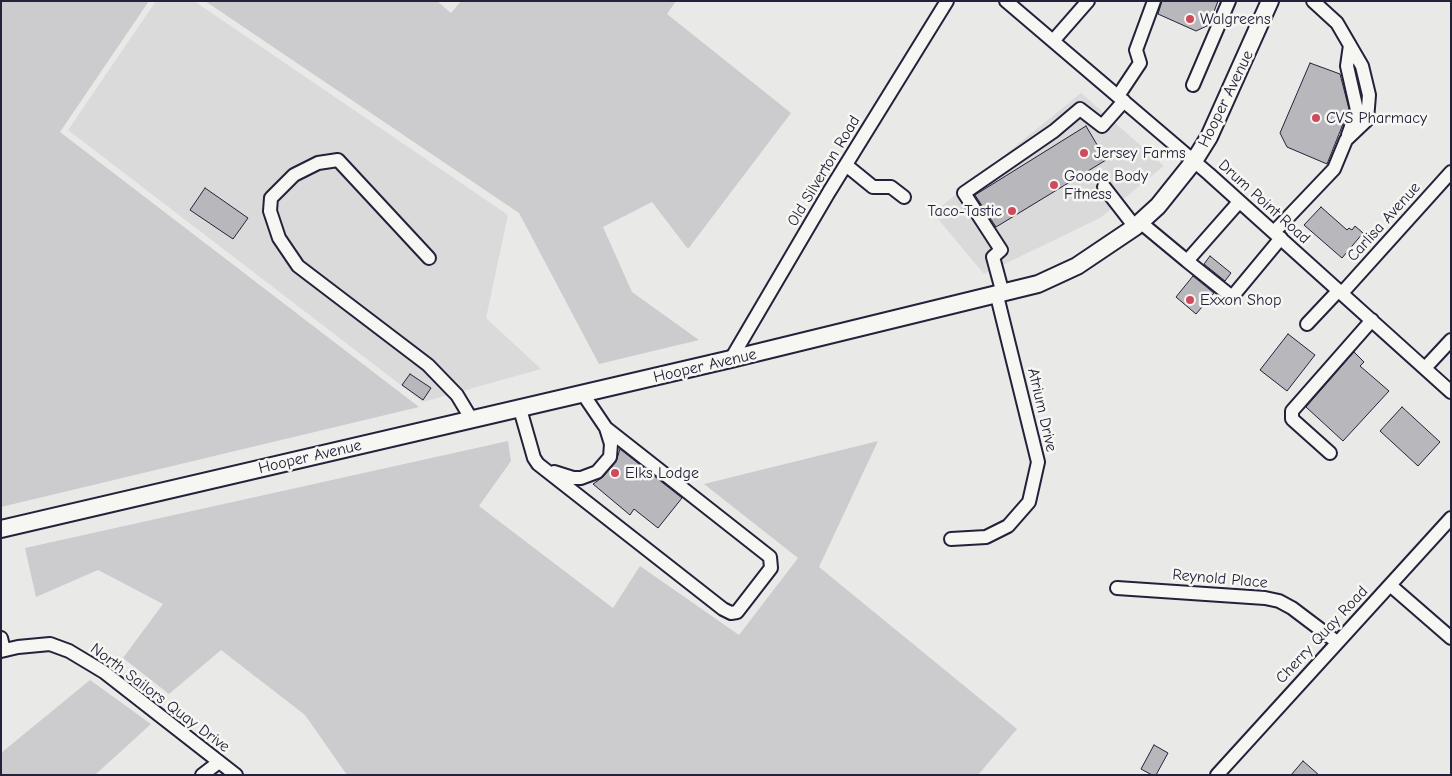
<!DOCTYPE html>
<style>
body{margin:0}
#map{position:relative;width:1452px;height:776px;overflow:hidden;background:#e9e9e7;font-family:"Comic Neue",sans-serif}
canvas{display:block}
.frame{position:absolute;inset:0;border:2px solid #22223b;pointer-events:none}
</style>
<div id="map">
<canvas width="1452" height="776"></canvas>
<div class="frame"></div>
</div>
<script>
const c = document.querySelector('canvas').getContext('2d');
c.lineJoin = 'round';
function paint(path, color) { c.fillStyle = color; c.fill(path, 'evenodd'); }
const toPath = rows => new Path2D(rows.map(r => 'M' + r).join(''));
function stroke(path, color, width, dash) { c.strokeStyle = color; c.lineWidth = width; c.lineCap = dash ? 'butt' : 'round'; c.setLineDash(dash || []); c.stroke(path); }
function write(font, color, halo, rows, align = 'center') {
  c.font = font + ' "Comic Neue",sans-serif'; c.lineWidth = 5; c.setLineDash([]); c.textBaseline = 'middle'; c.strokeStyle = halo; c.fillStyle = color; for (const [text, x, y, turn = 0] of rows) {
    c.save(); c.translate(x, y); c.rotate((+turn || 0) * Math.PI / 180); c.textAlign = isNaN(turn) ? turn : align; if (halo) c.strokeText(text, 0, 0); c.fillText(text, 0, 0); c.restore();
  }
}
paint(toPath([
 [156,1,194,1,508,215,486,318,541,369,423,402,68,130],
 [1081,93,1164,166,1100,218,984,274,933,213]
]), '#dadada');
paint(toPath([
 [1,1,149,1,60,132,419,407,1,507],
 [205,1,437,1,451,13,461,1,676,1,667,14,791,113,688,249,652,202,603,227,632,292,699,340,599,364,519,213],
 [508,441,511,461,479,506,613,608,640,566,739,635,798,558,704,484,878,441,819,567,1017,729,978,775,347,775,305,715,221,650,169,694,123,658,163,604,98,570,36,597,25,548],
 [90,680,151,724,95,775,1,775,1,753]
]), '#ccccce');
const building = toPath([
 [1162,1,1218,1,1209,25,1196,31,1158,14,1162,1],
 [1310,63,1340,74,1349,109,1327,164,1287,147,1280,133,1310,63],
 [1086,126,1106,160,996,227,975,195,1086,126],
 [205,188,248,218,233,239,190,210,205,188],
 [1321,207,1347,230,1349,228,1352,230,1355,226,1363,233,1342,258,1304,225,1321,207],
 [1210,256,1231,273,1225,281,1204,264,1210,256],
 [1193,276,1214,293,1196,314,1176,297,1193,276],
 [1288,334,1315,355,1287,391,1260,370,1288,334],
 [1354,352,1364,362,1360,366,1389,391,1343,441,1306,407,1354,352],
 [410,374,431,388,423,400,402,385,410,374],
 [1402,407,1440,442,1418,466,1380,431,1402,407],
 [620,449,682,498,658,528,634,509,630,515,593,484,603,477,616,462,620,449],
 [1154,745,1168,753,1156,775,1152,775,1141,769,1154,745],
 [1303,761,1319,775,1291,775,1303,761]
]);
paint(building, '#b8b8bc');
stroke(building, '#22223b', 1);
const minor = toPath([
 [1006,1,1209,174,1451,392],
 [1053,41,1088,1],
 [1193,85,1229,1],
 [1118,96,1140,63,1136,50,1154,1],
 [1348,135,1357,110,1347,66,1350,45],
 [846,165,873,187,891,187,904,197],
 [1104,187,1135,227],
 [1239,202,1187,261,1232,297,1281,238],
 [1140,222,1187,261],
 [1274,232,1334,169,1346,140,1367,120,1369,95,1362,66,1337,23,1313,1],
 [429,258,338,160,318,163,294,175,271,198,270,211,279,238,298,266,428,365,457,395,472,420],
 [1342,293,1451,172],
 [1003,294,993,257,1001,250,964,193,1054,131,1080,109,1102,126,1124,101],
 [1307,324,1339,290],
 [731,359,829,192,947,1],
 [1425,368,1451,340],
 [520,409,534,458,538,464,723,609,731,613,737,612,771,568,770,557,606,428,583,394],
 [1330,453,1292,419,1292,411,1372,320],
 [554,472,573,478,581,478,597,472,610,457,611,444,606,428],
 [951,539,986,537,1008,526,1029,502,1038,462,997,296],
 [1390,585,1451,638],
 [1117,588,1265,598,1279,601,1292,608,1337,642],
 [1,638,4,650],
 [1,651,18,647,50,644,69,651,104,672,236,775],
 [202,775,219,762],
 [1217,775,1451,518]
]);
const major = toPath([
 [1,529,731,359,1038,284,1077,266,1135,227,1158,206,1194,161,1209,137,1270,1]
]);
stroke(minor, '#22223b', 16);
stroke(major, '#22223b', 20);
stroke(minor, '#f6f6f2', 12);
stroke(major, '#f6f6f2', 16);
for (const [x, y, r, color] of [
 [1190,19,5,"#d1495b"],
 [1316,118,5,"#d1495b"],
 [1084,153,5,"#d1495b"],
 [1054,185,5,"#d1495b"],
 [1012,211,5,"#d1495b"],
 [1190,300,5,"#d1495b"],
 [615,473,5,"#d1495b"]
]) { const dot = new Path2D(); dot.arc(x, y, r, 0, 2 * Math.PI); c.fillStyle = color; c.fill(dot); stroke(dot, '#f6f6f2', 2); }
write('16px', '#22223b', '#f6f6f2', [
 ["Walgreens",1200,19],
 ["CVS Pharmacy",1326,118],
 ["Jersey Farms",1094,153],
 ["Goode Body",1064,176],
 ["Fitness",1064,194],
 ["Taco-Tastic",1002,211,"right"],
 ["Exxon Shop",1200,300],
 ["Elks Lodge",625,473]
], 'left');
write('16px', '#22223b', '#f6f6f2', [
 ["Hooper Avenue",1226,99,-64],
 ["Old Silverton Road",824,171,-59],
 ["Drum Point Road",1264,202,42],
 ["Carlisa Avenue",1384,222,-48],
 ["Hooper Avenue",705,366,-13],
 ["Atrium Drive",1042,410,77],
 ["Hooper Avenue",310,457,-13],
 ["Reynold Place",1220,579,5],
 ["Cherry Quay Road",1322,635,-47],
 ["North Sailors Quay Drive",160,698,37]
]);
</script>
